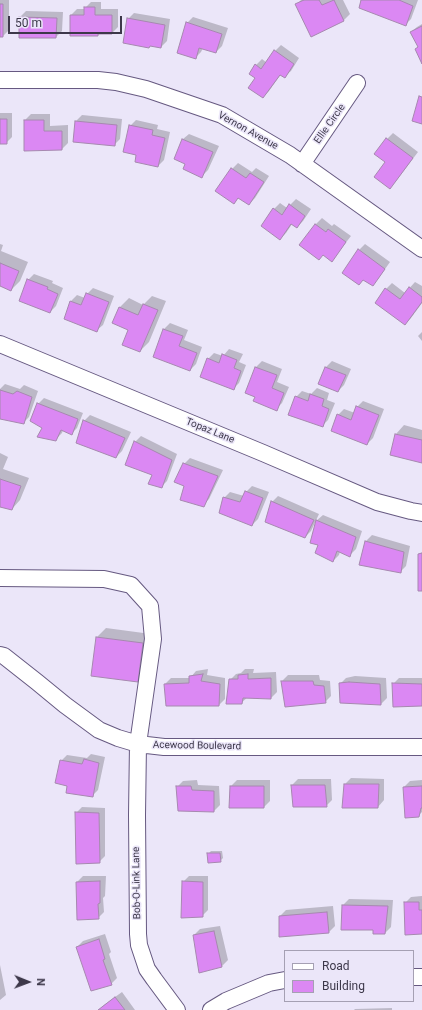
<!DOCTYPE html>
<style>
body{margin:0}
#map{position:relative;width:422px;height:1010px;overflow:hidden;background:#ebe6f9;font-family:Roboto,sans-serif}
canvas{display:block}
.legend{position:absolute;left:284px;top:950px;width:130px;height:52px;box-sizing:border-box;background:#ebe6f9;border:1px solid #a5a0b3;margin:0;padding:5px 7px;list-style:none;font-size:12px;color:#3d384a}
.legend li{display:flex;align-items:center;gap:8px;height:20px}
.legend b{width:20px;border:1px solid #a5a0b3}
.north{position:absolute;left:8px;top:962px;width:40px;height:40px;-webkit-text-stroke:3px #ebe6f9;paint-order:stroke;rotate:91deg;font-size:11px;font-weight:700;line-height:16px;text-align:center;color:#3d384a}
.north::after{content:'';display:block;margin:auto;width:14px;height:18px;background:#3d384a;clip-path:polygon(50% 0,100% 100%,50% 72%,0 100%)}
.scale{position:absolute;left:8px;top:16px;width:114px;height:18px;box-sizing:border-box;border:2px solid #3d384a;border-top:0;padding-left:5px;font-size:12px;line-height:14px;white-space:nowrap;color:#3d384a;-webkit-text-stroke:3px #ebe6f9;paint-order:stroke}
</style>
<div id="map">
<canvas width="422" height="1010"></canvas>
<ul class="legend">
<li><b style="height:5px;background:#fff"></b>Road</li>
<li><b style="height:11px;background:#db88f3"></b>Building</li>
</ul>
<div class="north">N</div>
<div class="scale">50 m</div>
</div>
<script>
const c = document.querySelector('canvas').getContext('2d');
c.lineJoin = 'round';
function paint(path, color) { c.fillStyle = color; c.fill(path, 'evenodd'); }
const toPath = rows => new Path2D(rows.map(r => 'M' + r).join(''));
function stroke(path, color, width, dash) { c.strokeStyle = color; c.lineWidth = width; c.lineCap = dash ? 'butt' : 'round'; c.setLineDash(dash || []); c.stroke(path); }
function write(font, color, halo, rows, align = 'center') {
  c.font = font + ' Roboto,sans-serif'; c.lineWidth = 3; c.setLineDash([]); c.textBaseline = 'middle'; c.strokeStyle = halo; c.fillStyle = color; for (const [text, x, y, turn = 0] of rows) {
    c.save(); c.translate(x, y); c.rotate((+turn || 0) * Math.PI / 180); c.textAlign = isNaN(turn) ? turn : align; if (halo) c.strokeText(text, 0, 0); c.fillText(text, 0, 0); c.restore();
  }
}
paint(toPath([
 [0,0,9,0,9,30,3,36,0,36],
 [301,0,343,0,350,14,344,20,312,36,296,5],
 [363,0,418,0,411,19,405,25],
 [91,2,101,2,101,9,118,9,118,27,112,33,100,33,98,35,71,35,71,15,77,9,85,9,85,8],
 [26,11,63,12,62,31,56,37,20,37,20,17],
 [134,13,170,19,167,41,161,47,128,19],
 [193,17,228,28,222,46,216,52,203,48,201,52,195,58,187,23],
 [422,24,422,62,416,49,418,47,411,32,417,27],
 [281,45,299,58,291,71,285,76,281,74,269,91,263,97,256,78,256,65,262,59,267,63,275,51],
 [0,113,12,113,12,137,6,143,0,143],
 [31,114,50,114,50,126,68,125,68,143,62,149,25,120],
 [82,115,122,119,120,139,114,145,76,121],
 [136,120,158,125,157,129,170,132,164,160,158,166,137,154,130,126],
 [393,133,418,152,396,181,390,187,386,162,387,139],
 [189,134,219,146,208,170,202,176,183,139],
 [238,163,252,172,256,168,269,176,255,198,249,204,239,197,234,203,232,169],
 [296,199,311,209,303,221,297,227,292,224,286,233,280,239,274,209,280,203,287,208],
 [322,218,332,226,334,224,351,236,337,254,331,260,323,254,301,245,316,224],
 [0,244,3,245,1,251,28,262,20,281,11,290,0,286],
 [365,244,390,262,378,279,372,285,364,279,359,284,359,250],
 [34,274,53,281,52,283,63,288,56,306,50,312,28,280],
 [415,282,422,286,422,303,411,318,405,324,386,289,392,283,405,293],
 [93,288,114,296,103,325,97,330,65,318,71,301,77,295,85,298,87,294],
 [152,296,166,301,149,342,140,351,129,329,114,323,120,307,129,298,143,305],
 [170,323,188,330,184,340,202,347,196,364,190,370,154,356,164,329],
 [422,332,422,341,418,336],
 [229,349,243,354,239,362,246,365,239,383,233,389,208,359,214,353,223,356],
 [262,361,282,369,277,382,289,387,282,403,276,409,256,396,246,392,256,367],
 [332,361,351,369,344,385,338,391,319,383,326,367],
 [5,384,20,389,24,385,38,391,29,417,23,423,0,418,0,389],
 [317,388,329,393,327,400,335,403,328,420,322,426,296,397,302,391,311,394],
 [44,398,83,413,77,428,71,434,63,430,62,433,55,440,43,427,38,404],
 [363,401,384,409,373,438,367,444,338,415,344,409,355,413,357,407],
 [90,415,131,432,122,451,116,457,84,421],
 [404,425,422,430,422,461,396,434],
 [141,436,177,454,167,481,161,487,135,442],
 [0,453,8,457,3,469,29,478,20,500,12,509,0,506],
 [190,458,223,470,209,499,203,505,185,486,184,464],
 [252,486,269,492,258,519,252,525,224,498,230,492,244,496,246,492],
 [278,496,319,514,311,531,305,537,272,502],
 [323,515,362,531,356,549,350,555,340,551,339,555,333,561,319,544,316,521],
 [372,535,410,546,406,566,400,572,360,564,366,541],
 [106,628,151,634,146,672,137,681,97,637],
 [208,669,207,675,225,678,225,699,219,705,165,684,171,678,190,678,196,671],
 [245,669,254,669,253,673,276,672,277,692,271,698,248,697,241,703,230,680,236,674,241,673],
 [288,675,319,675,320,680,330,681,331,696,325,702,282,681],
 [355,676,386,678,387,698,381,704,340,684,346,678],
 [399,678,422,678,422,705,393,684],
 [91,754,105,757,98,790,92,796,68,785,61,761,67,755,87,758],
 [351,778,384,779,384,800,378,807,345,784],
 [298,779,331,779,332,800,326,806,292,785],
 [197,780,198,785,219,786,220,805,214,811,177,787,183,781],
 [237,780,270,780,270,801,264,807,231,786],
 [422,780,422,812,418,816,404,787,410,781],
 [82,807,105,808,105,856,99,862,76,813],
 [211,851,222,851,223,858,220,861,208,854],
 [83,876,106,876,105,896,103,898,104,912,98,918,77,882],
 [189,876,208,876,208,910,202,916,183,882],
 [422,896,422,933,405,903,411,897],
 [349,899,393,900,391,927,385,933,374,930,343,905],
 [333,906,335,926,329,932,280,916,286,910],
 [220,926,228,960,222,966,194,935,200,929],
 [105,934,111,952,109,954,117,978,111,984,77,947,83,941],
 [0,965,6,995,0,1000],
 [122,992,135,1010,99,1010,104,1005],
 [392,1008,392,1010,354,1010,355,1009]
]), '#0003');
const building = toPath([
 [304,0,319,0,322,5,334,0,344,21,311,37,295,4,304,0],
 [361,0,399,0,413,6,406,26,359,8,361,0],
 [0,4,3,4,3,37,0,37,0,4],
 [84,7,95,7,95,15,112,15,112,34,98,34,98,36,70,36,70,15,84,15,84,7],
 [19,17,57,18,56,38,19,38,19,17],
 [127,18,165,25,161,48,150,46,149,48,123,43,127,18],
 [186,22,222,34,216,53,199,48,196,59,177,53,186,22],
 [422,26,422,64,415,49,418,47,410,32,422,26],
 [274,50,294,64,285,78,280,75,263,98,248,88,255,78,249,74,255,64,261,69,274,50],
 [419,96,422,97,422,124,412,121,419,96],
 [0,119,7,119,7,144,0,144,0,119],
 [24,120,44,120,44,131,62,131,62,150,24,151,24,120],
 [75,121,117,125,115,146,73,142,75,121],
 [129,125,153,130,152,135,165,138,158,167,135,162,136,155,123,152,129,125],
 [386,138,413,158,390,189,374,177,385,162,374,154,386,138],
 [182,139,213,152,202,178,183,169,185,164,174,159,182,139],
 [231,168,246,178,250,173,264,182,249,205,238,198,234,204,215,191,231,168],
 [289,204,305,216,297,228,291,224,280,240,261,226,273,208,282,215,289,204],
 [315,224,326,232,328,229,346,242,332,262,323,255,319,260,299,245,315,224],
 [358,249,385,269,373,286,363,280,359,285,342,273,358,249],
 [0,263,19,271,11,291,0,286,0,263],
 [27,279,48,287,47,289,58,294,50,313,19,301,27,279],
 [409,287,422,297,422,302,405,325,375,303,385,288,400,299,409,287],
 [86,293,109,302,97,332,64,319,70,301,81,305,86,293],
 [143,304,158,310,140,352,122,345,128,330,112,323,119,307,138,315,143,304],
 [163,329,183,336,179,346,197,353,190,371,153,357,163,329],
 [222,354,237,360,234,368,241,371,234,390,200,377,207,358,219,363,222,354],
 [255,367,277,375,272,388,284,393,277,411,253,401,255,397,245,393,255,367],
 [325,367,346,375,338,392,318,384,325,367],
 [0,390,13,394,17,391,32,397,24,424,0,419,0,390],
 [310,394,324,399,322,406,329,409,323,427,288,415,295,396,308,401,310,394],
 [37,403,78,419,72,435,61,430,56,441,37,437,42,428,30,421,37,403],
 [356,406,379,415,367,445,331,431,337,414,351,420,356,406],
 [83,420,125,438,116,458,76,443,83,420],
 [395,434,422,440,422,463,390,455,395,434],
 [134,441,172,460,162,488,148,484,152,475,125,465,134,441],
 [183,463,218,476,204,507,180,500,184,486,174,482,183,463],
 [0,479,21,486,12,510,0,507,0,479],
 [245,491,263,498,252,526,219,513,223,497,240,502,245,491],
 [271,501,314,520,305,538,265,522,271,501],
 [316,520,356,537,350,557,337,551,333,562,315,553,318,545,310,543,316,520],
 [365,541,404,552,401,573,359,565,365,541],
 [422,553,422,591,418,591,418,554,422,553],
 [96,637,143,643,138,682,91,676,96,637],
 [203,674,201,681,220,684,219,706,166,706,164,684,189,683,189,676,203,674],
 [248,674,248,679,271,678,271,699,243,698,242,704,226,704,229,679,238,679,238,675,248,674],
 [281,681,313,681,314,685,324,686,326,703,285,707,281,681],
 [349,682,380,684,381,705,340,703,339,683,349,682],
 [392,683,422,684,422,706,393,707,392,683],
 [84,759,99,763,93,797,66,793,67,786,55,783,60,760,82,764,84,759],
 [344,784,379,784,378,808,342,808,344,784],
 [291,785,325,785,327,807,293,807,291,785],
 [176,786,191,786,192,790,214,791,214,812,178,811,176,786],
 [230,786,264,786,264,808,229,808,230,786],
 [422,786,422,808,421,808,419,817,405,818,403,787,422,786],
 [75,812,99,813,100,863,76,864,75,812],
 [207,853,220,853,221,862,208,863,207,853],
 [100,881,100,903,98,904,99,919,77,920,76,882,100,881],
 [182,881,203,882,203,917,181,918,182,881],
 [404,902,419,902,419,910,422,910,422,934,405,935,404,902],
 [342,905,388,906,385,934,373,934,373,930,341,930,342,905],
 [327,912,329,933,279,937,279,916,327,912],
 [214,931,222,967,199,973,193,935,214,931],
 [99,939,105,959,103,960,112,985,91,991,76,947,99,939],
 [115,997,125,1010,98,1010,115,997]
]);
paint(building, '#db88f3');
stroke(building, '#a688af', 1);
const minor = toPath([
 [0,80,98,80,116,82,146,89,222,115,290,155,422,249],
 [302,164,357,83],
 [0,344,263,453,377,502,411,511,422,513],
 [0,578,104,579,131,585,150,606,153,639,138,744,137,815,138,934,139,945,147,969,154,979,177,1010],
 [0,655,4,656,37,682,65,705,99,730,118,738,138,744,164,747,422,747],
 [413,977,422,977],
 [211,1010,226,1001,269,983,285,980]
]);
stroke(minor, '#665981', 18);
stroke(minor, '#fff', 16);
write('10px', '#3d384a', '#ebe6f9', [
 ["Ellie Circle",330,124,-55],
 ["Vernon Avenue",248,131,29],
 ["Topaz Lane",210,431,22],
 ["Acewood Boulevard",197,746,1],
 ["Bob-O-Link Lane",137,883,-91]
]);
</script>
